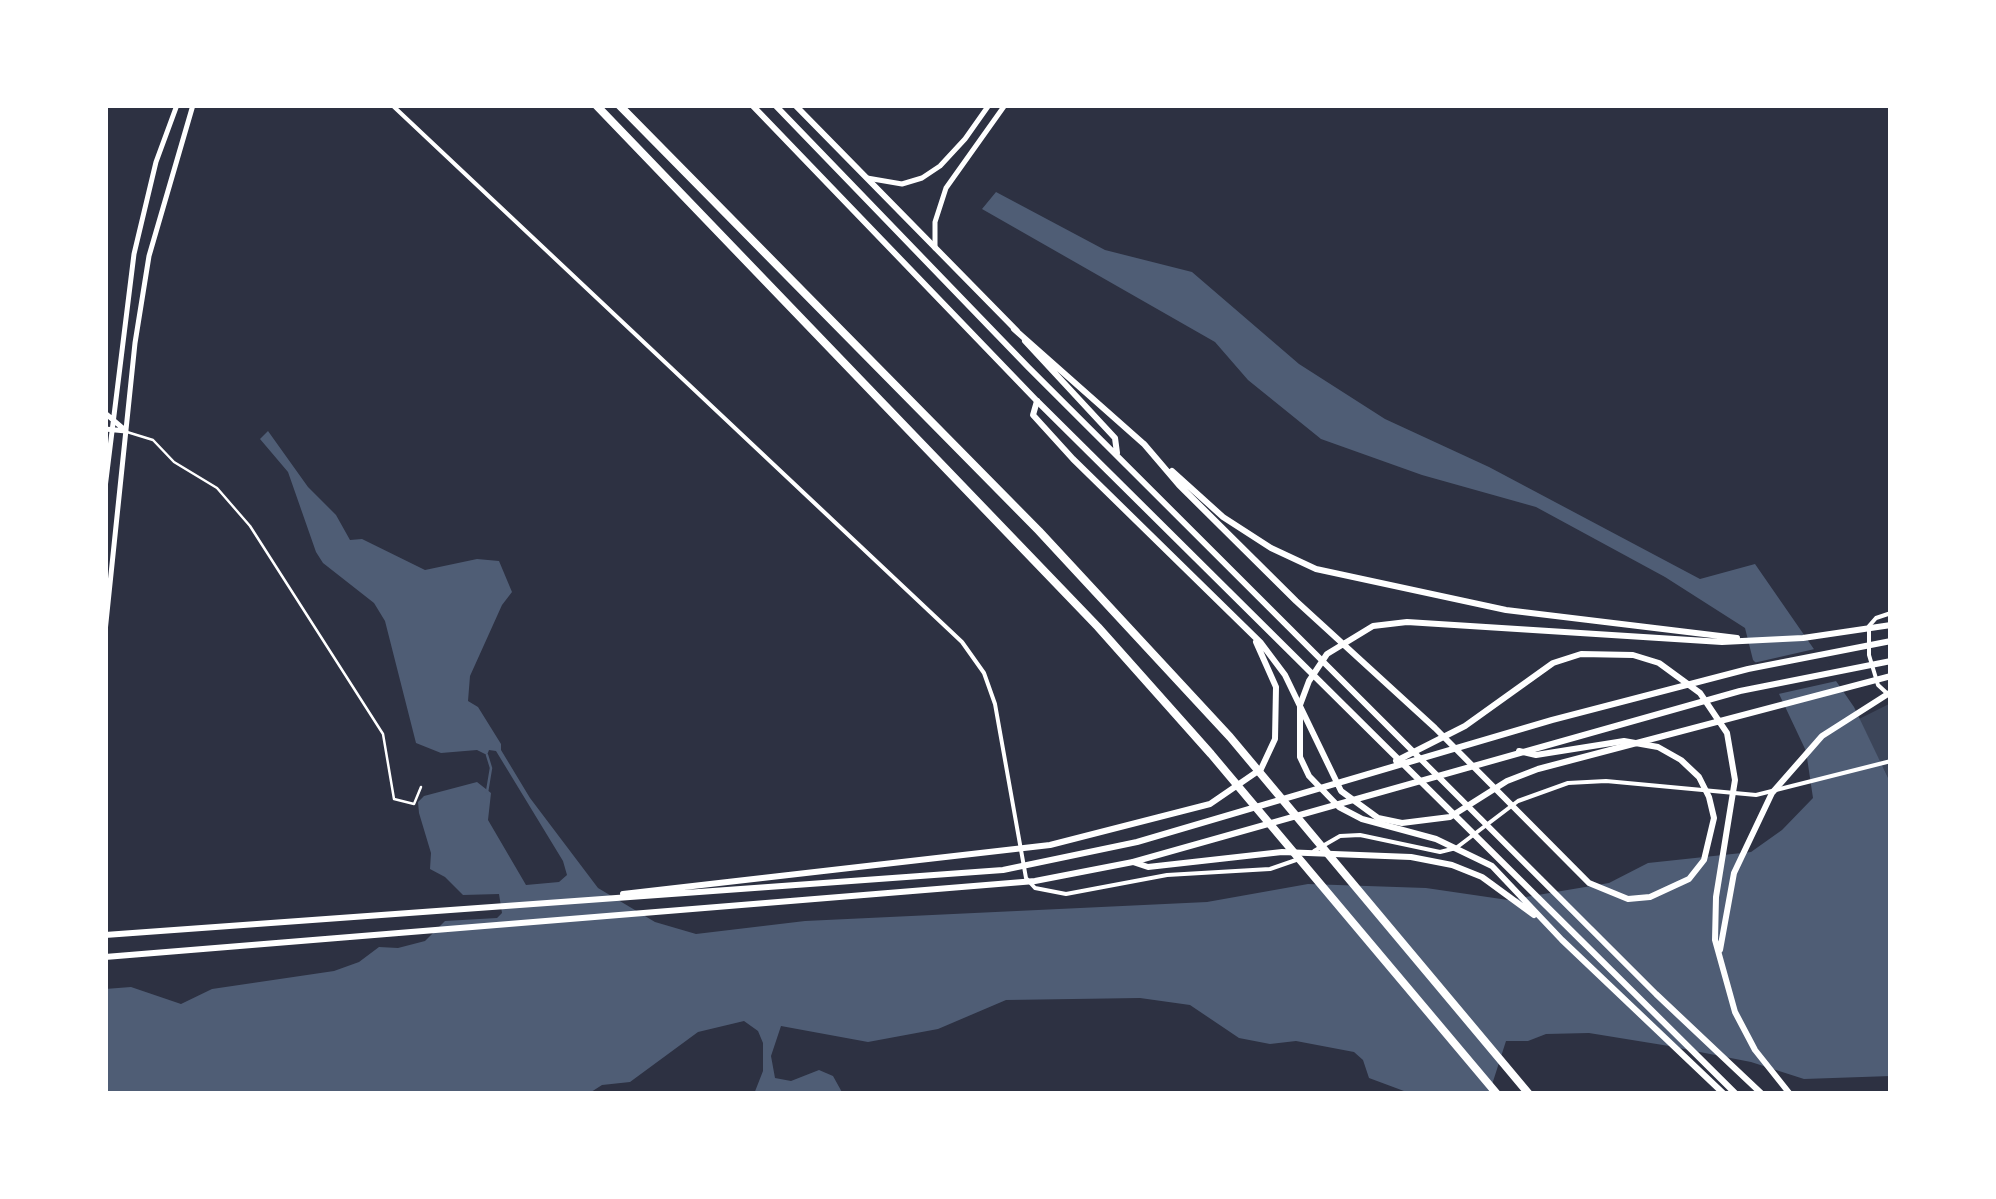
<!DOCTYPE html>
<style>
body{margin:0}
#map{position:relative;width:1996px;height:1199px;overflow:hidden;background:#2d3142;font-family:"Source Sans 3",sans-serif}
canvas{display:block}
.frame{position:absolute;inset:0;border:108px solid #fff;pointer-events:none}
</style>
<div id="map">
<canvas width="1996" height="1199"></canvas>
<div class="frame"></div>
</div>
<script>
const c = document.querySelector('canvas').getContext('2d');
c.lineJoin = 'round';
function paint(path, color) { c.fillStyle = color; c.fill(path, 'evenodd'); }
const toPath = rows => new Path2D(rows.map(r => 'M' + r).join(''));
function stroke(path, color, width, dash) { c.strokeStyle = color; c.lineWidth = width; c.lineCap = dash ? 'butt' : 'round'; c.setLineDash(dash || []); c.stroke(path); }
paint(toPath([
 [1891,703,1891,784,1859,719]
]), '#3c4559');
paint(toPath([
 [996,192,1105,250,1192,272,1299,364,1385,419,1489,467,1700,579,1755,564,1854,707,1891,784,1891,1076,1804,1079,1751,1062,1669,1046,1589,1033,1546,1034,1528,1041,1506,1041,1489,1094,1412,1094,1369,1078,1363,1060,1354,1052,1296,1041,1270,1044,1239,1038,1190,1005,1140,998,1006,1000,938,1029,868,1042,781,1026,771,1056,775,1078,791,1081,819,1070,833,1076,843,1094,754,1094,763,1071,763,1043,758,1031,744,1021,698,1032,630,1082,602,1085,588,1094,105,1094,105,989,131,987,181,1004,212,989,334,971,359,962,379,947,398,948,425,941,445,921,497,918,502,913,499,894,463,895,445,877,430,869,431,853,419,813,418,802,424,796,477,782,491,793,488,820,526,885,559,882,567,875,563,861,496,751,489,750,487,755,477,750,441,753,416,743,385,621,374,603,323,563,316,552,288,472,260,439,268,431,308,487,336,515,350,540,362,539,425,570,477,559,499,561,512,592,502,605,470,676,468,701,478,707,501,744,501,750,530,798,598,888,655,922,696,934,805,921,1207,902,1308,884,1426,888,1508,900,1609,883,1648,863,1751,852,1782,830,1813,798,1806,751,1772,679,1753,660,1745,628,1665,577,1536,507,1422,475,1321,439,1248,380,1215,342,982,209]
]), '#4f5d75');
paint(toPath([
 [1819,648,1841,680,1774,695,1749,664]
]), '#2d3142');
stroke(toPath([
 [487,755,491,768,487,792]
]), '#4f5d75', 2.5);
stroke(toPath([
 [127,432,153,440,174,462,217,488,250,526,383,734,394,799,414,804,421,787]
]), '#fff', 2.5);
stroke(toPath([
 [392,105,962,642,984,673,995,704,1026,878,1035,888,1066,894,1167,875,1270,869,1296,860],
 [1891,613,1876,618,1869,626,1869,655,1878,685,1891,697],
 [1314,851,1340,836,1360,835,1440,852,1456,848,1518,801,1568,783,1606,781,1756,795,1891,761]
]), '#fff', 4);
stroke(toPath([
 [867,178,902,184,922,178,940,166,965,139,989,105],
 [935,248,935,222,946,188,1005,105]
]), '#fff', 5);
stroke(toPath([
 [105,413,126,431],
 [105,429,126,431],
 [105,488,134,254,156,162,177,105],
 [105,632,135,343,149,256,193,105]
]), '#fff', 5);
stroke(toPath([
 [1037,401,1033,415,1073,459,1261,643,1285,675,1341,791,1378,818,1402,823,1450,817,1507,781,1538,769,1891,676],
 [1396,761,1465,726,1553,663,1581,654,1633,655,1659,663,1700,693,1727,733,1735,780,1716,897,1715,940,1735,1012,1755,1050,1790,1094],
 [623,894,1050,845,1210,804,1261,769,1275,739,1276,687,1256,642],
 [105,935,1003,870,1137,842,1552,720,1748,669,1891,641],
 [1720,950,1734,873,1772,793,1822,736,1891,692],
 [105,957,1035,881,1133,862,1740,691,1891,661]
]), '#fff', 6);
stroke(toPath([
 [752,105,1037,401,1736,1094],
 [775,105,1028,367,1656,994,1762,1094],
 [795,105,1017,331],
 [1014,329,1145,445],
 [1025,341,1115,438,1117,453],
 [1144,444,1179,485,1296,601,1435,728,1589,883,1628,899,1650,897,1689,879,1704,860,1714,818,1709,797,1699,777,1681,760,1658,747,1624,741,1536,755,1519,751],
 [1172,471,1223,517,1271,548,1316,569,1506,610,1737,638],
 [1133,862,1148,867,1282,852,1411,857,1452,865,1482,877,1534,915],
 [1562,940,1492,866,1436,839,1362,819,1339,807,1309,776,1300,757,1300,705,1309,681,1327,654,1373,626,1407,622,1722,642,1803,638,1891,625],
 [1562,940,1724,1094]
]), '#fff', 6);
stroke(toPath([
 [596,105,1098,627,1211,754,1497,1094],
 [619,105,1039,531,1230,737,1529,1094]
]), '#fff', 8);
</script>
